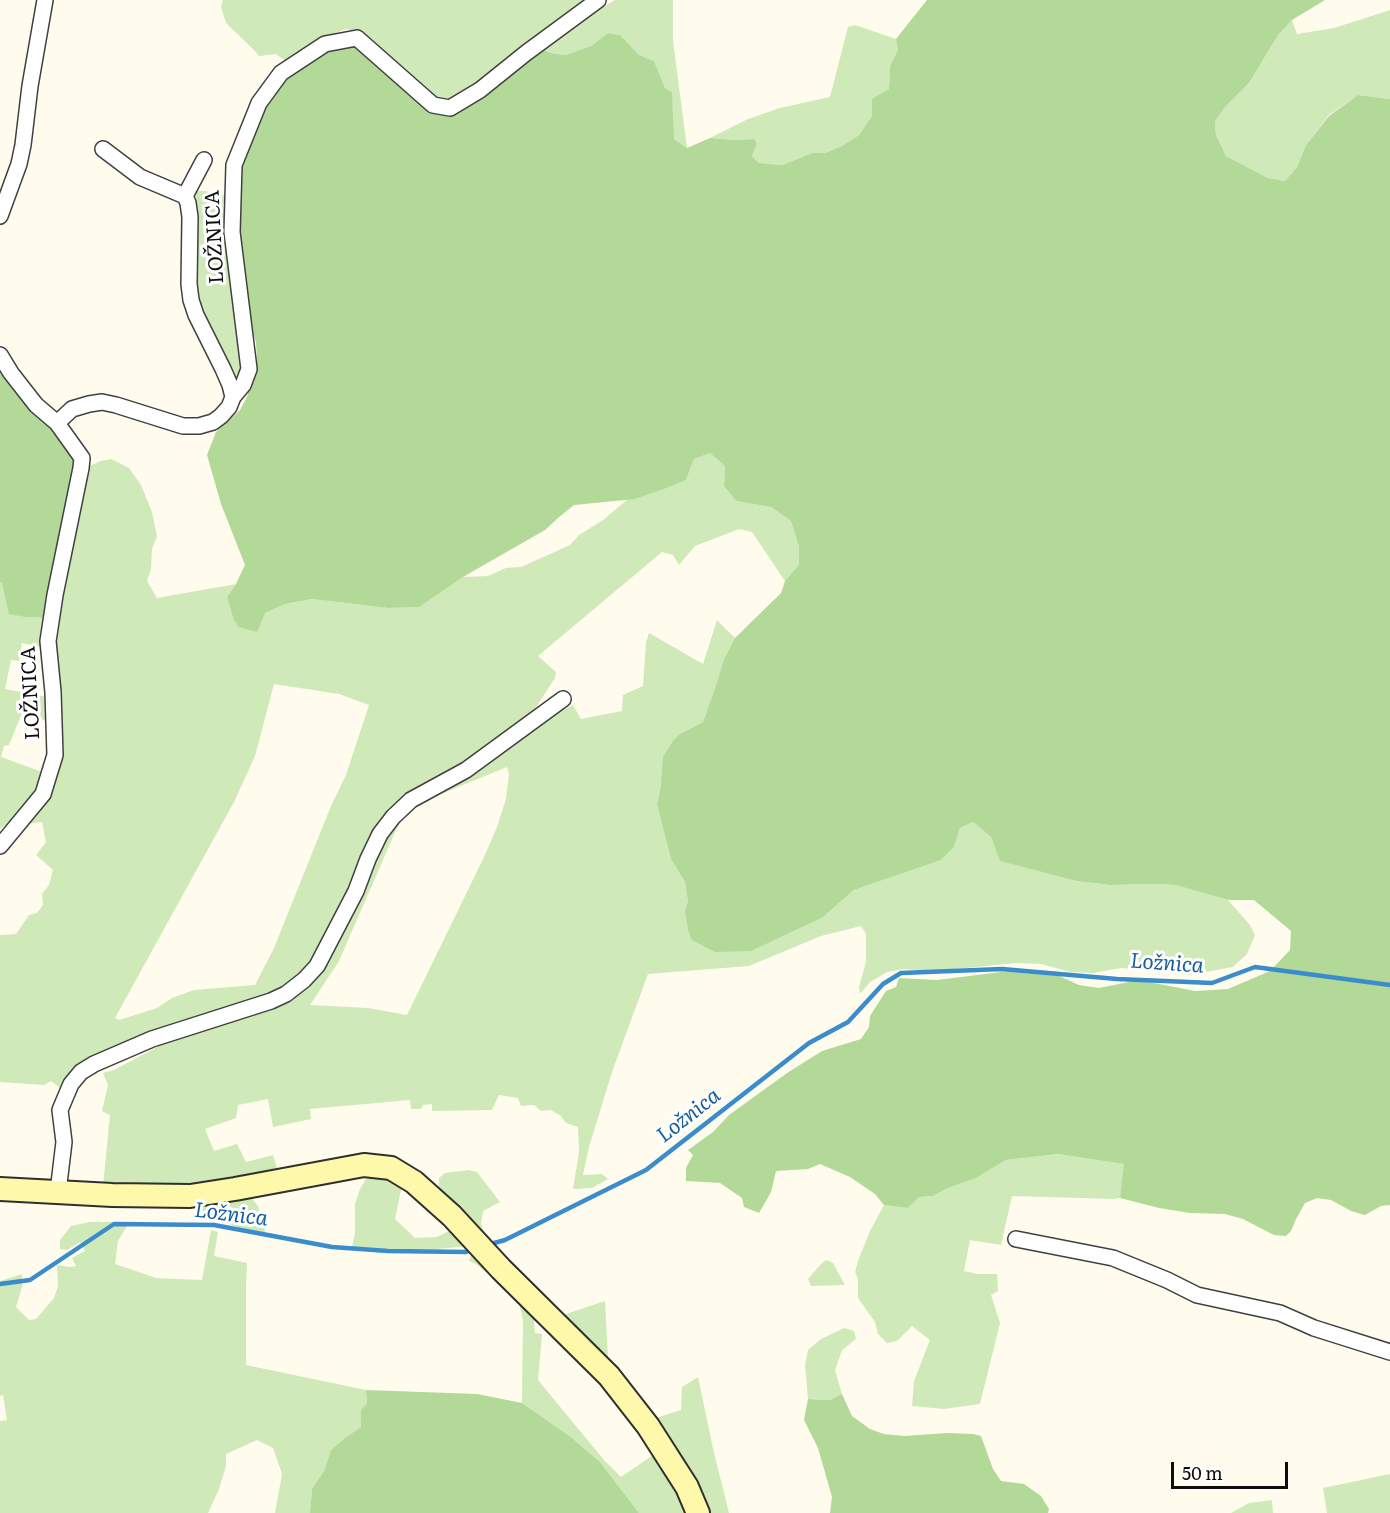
<!DOCTYPE html>
<meta charset="utf-8">
<style>
body{margin:0}
#map{position:relative;width:1390px;height:1513px;overflow:hidden;background:#fffcee;font-family:Literata,serif}
canvas{display:block}
.scale{position:absolute;left:1171px;top:1462px;width:117px;height:27px;box-sizing:border-box;border:3px solid #0d0d0d;border-top:0;padding-left:8px;font-size:18px;line-height:21px;white-space:nowrap;color:#0d0d0d;-webkit-text-stroke:4px #fff;paint-order:stroke}
</style>
<div id="map">
<canvas width="1390" height="1513"></canvas>
<div class="scale">50 m</div>
</div>
<script>
const c = document.querySelector('canvas').getContext('2d');
c.lineJoin = 'round';
function paint(path, color) { c.fillStyle = color; c.fill(path, 'evenodd'); }
const toPath = rows => new Path2D(rows.map(r => 'M' + r).join(''));
function stroke(path, color, width, dash) { c.strokeStyle = color; c.lineWidth = width; c.lineCap = dash ? 'butt' : 'round'; c.setLineDash(dash || []); c.stroke(path); }
function write(font, color, halo, rows, align = 'center') {
  c.font = font + ' Literata,serif'; c.lineWidth = 6; c.setLineDash([]); c.textBaseline = 'middle'; c.strokeStyle = halo; c.fillStyle = color; for (const [text, x, y, turn = 0] of rows) {
    c.save(); c.translate(x, y); c.rotate((+turn || 0) * Math.PI / 180); c.textAlign = isNaN(turn) ? turn : align; if (halo) c.strokeText(text, 0, 0); c.fillText(text, 0, 0); c.restore();
  }
}
paint(toPath([
 [223,0,586,0,458,101,442,102,407,79,372,39,363,33,346,29,322,38,287,62,276,54,259,56,254,50,226,23,221,7],
 [615,0,673,0,673,41,687,148,673,138,672,92,665,88,654,61,639,55,620,35,608,33,591,46,566,55,551,53,541,49,573,24],
 [1390,10,1390,99,1358,95,1329,115,1306,145,1297,167,1285,181,1268,178,1226,156,1216,135,1215,121,1225,107,1249,83,1278,35,1292,20,1297,34,1334,28],
 [855,25,896,39,898,50,890,66,889,89,873,99,872,116,859,135,842,146,825,153,812,153,782,165,759,163,752,156,757,144,754,139,735,140,710,138,748,119,780,108,830,97,848,27],
 [196,191,205,191,226,196,223,205,243,376,236,380,195,296,195,211],
 [710,453,725,466,724,486,736,501,771,507,791,521,799,547,800,565,785,581,752,532,739,529,695,546,679,565,673,555,662,552,538,656,556,672,555,678,536,707,532,716,469,763,383,818,362,850,337,922,326,947,287,990,164,1030,64,1091,51,1081,44,1085,0,1082,0,935,16,934,29,915,37,913,43,905,42,894,49,885,53,870,36,855,46,842,42,822,19,825,50,791,54,633,87,467,101,461,111,459,129,468,141,485,152,512,157,536,152,549,151,569,147,581,157,598,236,584,227,597,265,613,285,604,312,599,388,608,418,607,463,577,488,576,506,568,521,567,570,545,579,535,603,520,628,499,635,499,686,480,694,459],
 [274,684,339,694,369,705,346,775,331,806,274,948,255,985,194,990,172,998,157,1008,119,1020,115,1018,234,802,255,756],
 [0,582,2,583,26,617,46,618,42,647,22,643,19,661,11,660,5,689,47,697,50,722,22,713,9,745,4,746,1,757,45,773,41,788,13,820,0,829],
 [717,620,735,638,724,659,716,685,703,722,680,734,661,784,657,803,671,859,685,882,688,902,686,911,688,930,823,917,854,890,941,860,954,847,960,828,973,822,991,837,1001,861,1076,881,1110,885,1153,884,1177,885,1228,900,1250,925,1255,935,1247,954,1233,967,1189,975,1161,971,1121,968,1093,973,1071,972,1041,964,1017,963,934,971,903,969,887,972,870,982,860,994,859,987,866,962,866,934,861,926,821,936,749,966,648,974,612,1072,589,1147,583,1175,602,1174,608,1179,592,1188,573,1189,579,1152,578,1127,566,1123,561,1116,551,1110,541,1111,534,1105,521,1106,518,1098,499,1095,492,1110,432,1111,432,1104,423,1105,421,1109,411,1109,410,1100,310,1109,311,1119,273,1127,268,1099,238,1105,236,1118,205,1129,214,1151,237,1144,246,1162,273,1155,278,1171,198,1186,103,1186,110,1115,102,1111,108,1085,103,1073,114,1070,161,1045,269,1010,292,999,339,944,362,885,397,816,549,717,573,705,581,719,622,711,623,695,643,686,646,643,649,633,703,664],
 [507,767,509,774,506,799,497,827,484,857,407,1015,368,1008,310,1005,339,961,396,830,406,811,419,803],
 [1058,1154,1125,1164,1120,1198,1114,1199,1012,1196,1001,1245,970,1240,964,1271,977,1274,997,1274,998,1291,991,1295,1000,1323,980,1404,944,1409,912,1406,914,1381,930,1340,912,1326,897,1341,887,1343,878,1334,875,1322,858,1298,858,1279,855,1272,859,1258,871,1229,884,1205,908,1208,919,1197,933,1196,946,1189,976,1178,1006,1160],
 [469,1170,477,1172,500,1202,483,1211,481,1223,486,1239,439,1189,439,1178,445,1173],
 [369,1174,380,1176,402,1185,395,1219,415,1238,437,1237,453,1229,470,1246,437,1249,372,1249,352,1247,355,1233,355,1204,360,1189],
 [242,1195,252,1199,258,1206,266,1234,246,1231,196,1210,205,1201],
 [90,1222,120,1222,128,1224,118,1241,115,1264,156,1278,202,1280,211,1230,218,1232,214,1256,247,1263,246,1287,246,1365,366,1390,367,1403,361,1410,361,1427,346,1437,331,1450,324,1471,312,1489,310,1513,275,1513,282,1474,273,1448,257,1440,226,1454,226,1466,219,1489,208,1513,0,1513,0,1421,7,1420,3,1395,0,1396,0,1281,22,1274,22,1287,16,1307,29,1320,36,1319,54,1298,58,1286,57,1265,69,1267,76,1266,72,1258,85,1251,80,1242,67,1250,60,1249,60,1240,71,1226],
 [473,1250,533,1310,535,1333,542,1334,538,1380,604,1460,621,1477,656,1453,690,1513,639,1513,600,1462,571,1437,522,1403,523,1320,519,1303,508,1290,476,1264,469,1261],
 [826,1260,833,1263,845,1285,811,1286,808,1279,821,1264],
 [605,1301,608,1358,603,1355,586,1336,563,1315],
 [844,1328,854,1331,856,1339,842,1350,835,1370,842,1394,830,1400,808,1399,805,1365,808,1350,821,1339],
 [698,1377,714,1453,729,1513,709,1513,692,1481,653,1419,681,1410,682,1387],
 [1390,1474,1390,1513,1327,1513,1323,1488],
 [1272,1500,1273,1513,1231,1513,1249,1503]
]), '#cfe9b8');
paint(toPath([
 [927,0,1325,0,1292,20,1278,35,1249,83,1225,107,1215,121,1216,135,1226,156,1268,178,1285,181,1297,167,1306,145,1329,116,1358,95,1390,99,1390,1205,1381,1206,1365,1215,1351,1211,1331,1200,1317,1198,1305,1203,1296,1219,1291,1231,1286,1236,1274,1235,1243,1219,1225,1214,1190,1213,1159,1208,1120,1198,1124,1164,1058,1154,1006,1160,976,1178,946,1189,933,1196,919,1197,908,1208,884,1205,875,1194,850,1177,820,1164,808,1169,776,1171,771,1192,759,1213,744,1207,742,1198,720,1183,686,1181,686,1168,693,1155,688,1150,713,1132,729,1115,787,1073,822,1051,861,1039,869,1027,870,1016,886,991,896,987,899,978,937,980,1017,970,1053,973,1079,985,1099,988,1139,980,1195,991,1228,989,1270,971,1290,950,1291,931,1254,900,1228,900,1176,885,1153,884,1110,885,1076,881,1000,861,991,837,973,822,960,828,954,847,941,860,854,890,823,917,751,951,715,952,692,940,688,930,685,911,688,902,685,882,671,859,657,804,661,784,663,757,673,741,680,734,703,722,716,685,724,659,735,638,781,593,785,581,799,565,799,547,791,521,771,507,736,501,724,486,725,466,710,453,694,459,686,480,661,490,635,499,574,505,558,518,545,530,463,577,419,607,388,608,312,599,285,604,265,613,257,632,239,627,234,620,227,597,236,584,245,565,221,504,207,455,216,432,240,410,247,397,257,362,256,342,247,314,238,223,239,178,264,103,280,85,302,66,338,45,362,46,422,104,438,114,448,116,462,110,541,49,551,53,566,55,591,46,608,33,620,35,639,55,654,61,665,88,672,92,674,139,687,148,710,138,735,140,754,139,757,144,752,156,759,163,782,165,812,153,825,153,842,146,859,135,872,116,872,99,889,89,890,66,898,50,896,39],
 [0,362,61,435,80,461,46,618,26,617,9,614,2,583,0,582],
 [366,1390,477,1394,522,1403,571,1437,600,1462,639,1513,310,1513,312,1489,324,1471,331,1450,346,1437,361,1427,361,1410,367,1403],
 [842,1394,852,1416,870,1429,884,1434,904,1436,947,1433,973,1434,981,1436,993,1469,1001,1481,1024,1484,1041,1496,1049,1509,1048,1513,830,1513,832,1497,818,1448,804,1420,808,1399,830,1400]
]), '#b2d997');
stroke(toPath([
 [487,1245,505,1240,646,1170,809,1043,848,1022,883,984,901,973,1002,969,1117,979,1212,983,1255,967,1390,985],
 [0,1284,30,1280,114,1224,214,1225,332,1247,388,1251,466,1252,474,1249]
]), '#3b8ccc', 4.5);
const street = toPath([
 [185,196,204,160],
 [0,216,19,164,23,145,30,86,45,0],
 [0,355,11,373,36,405,57,423,82,458,81,468,55,595,48,641,53,692,55,755,43,794,0,846],
 [233,397,243,385,249,369,232,232,234,165,259,103,281,73,325,44,357,38,433,105,450,108,480,90,526,53,598,0],
 [57,423,72,409,89,404,102,402,116,405,183,426,199,426,213,422,221,416,229,407,233,397,230,385,223,369,196,315,191,300,189,284,190,217,188,203,185,196,140,177,103,149],
 [58,1192,64,1142,60,1110,71,1084,81,1072,94,1064,152,1039,271,1001,286,994,304,980,317,966,356,891,368,859,380,834,393,817,411,800,466,770,563,699],
 [1016,1239,1113,1258,1167,1280,1197,1295,1280,1313,1314,1328,1390,1352]
]);
const secondary = toPath([
 [0,1189,112,1195,190,1196,235,1189,364,1165,391,1168,414,1182,452,1216,501,1269,609,1376,648,1426,687,1487,698,1513]
]);
stroke(street, '#404040', 18);
stroke(secondary, '#2f2f2f', 26);
stroke(street, '#fff', 15);
stroke(secondary, '#fef8aa', 22);
write('20px', '#0d0d0d', '#fff', [
 ["LOŽNICA",215,237,-93],
 ["LOŽNICA",31,693,-93]
]);
write('italic 21px', '#185e9e', '#fff', [
 ["Ložnica",1167,964,4],
 ["Ložnica",689,1116,-38],
 ["Ložnica",231,1215,7]
]);
</script>
